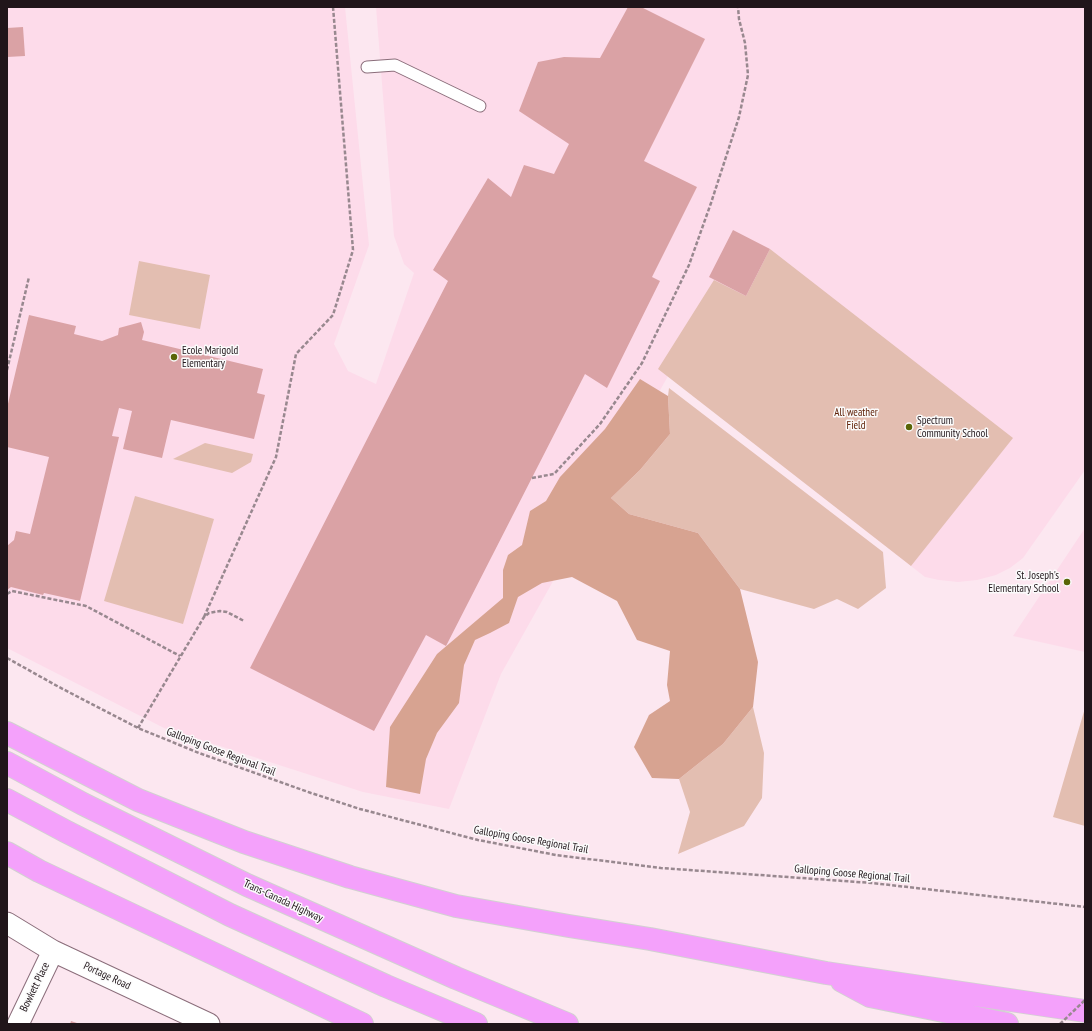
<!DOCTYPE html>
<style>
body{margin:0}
#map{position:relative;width:1092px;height:1031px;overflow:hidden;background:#fce7f0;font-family:"PT Sans Narrow",sans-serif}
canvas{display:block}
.frame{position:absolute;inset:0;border:8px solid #20151a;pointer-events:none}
</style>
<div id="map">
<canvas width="1092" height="1031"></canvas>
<div class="frame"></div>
</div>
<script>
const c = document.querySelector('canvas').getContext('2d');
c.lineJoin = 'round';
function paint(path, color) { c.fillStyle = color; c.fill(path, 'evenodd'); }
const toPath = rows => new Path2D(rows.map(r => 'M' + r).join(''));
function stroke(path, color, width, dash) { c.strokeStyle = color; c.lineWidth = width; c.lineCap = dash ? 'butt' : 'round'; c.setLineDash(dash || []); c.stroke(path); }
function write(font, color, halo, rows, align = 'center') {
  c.font = font + ' "PT Sans Narrow",sans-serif'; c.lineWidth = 3; c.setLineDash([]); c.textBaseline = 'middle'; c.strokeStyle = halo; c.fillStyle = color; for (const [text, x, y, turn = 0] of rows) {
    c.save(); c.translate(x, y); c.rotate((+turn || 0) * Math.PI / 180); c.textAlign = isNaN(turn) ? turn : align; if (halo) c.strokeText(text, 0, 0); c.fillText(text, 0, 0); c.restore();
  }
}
paint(toPath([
 [7,7,345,7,369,245,334,344,348,371,376,384,414,273,404,264,394,236,376,7,1085,7,1085,470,1023,558,1010,568,996,575,977,580,958,582,939,580,925,577,668,376,501,674,449,809,363,792,164,728,7,648],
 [1085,528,1085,652,1013,636]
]), '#fddbea');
paint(toPath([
 [770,249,1013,438,911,566,658,369,714,280,746,296],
 [139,261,210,275,200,329,129,315],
 [669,388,883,552,886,588,858,609,837,599,814,609,740,589,698,533,629,514,611,498,640,470,670,434,668,396],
 [205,443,253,454,251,462,232,473,173,459],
 [135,496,214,519,183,624,104,601],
 [753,707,764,753,762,798,744,826,678,854,690,812,679,779,723,744],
 [1085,708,1085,826,1053,817]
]), '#e3beb1');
paint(toPath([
 [640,379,668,396,670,434,640,470,611,498,629,514,698,533,740,589,758,662,753,707,723,744,679,779,652,778,634,747,649,715,670,701,667,685,670,651,637,640,617,601,572,577,542,583,518,597,509,623,490,633,475,640,464,665,459,703,437,733,426,759,420,794,386,787,390,727,437,654,503,598,503,570,508,555,522,545,530,511,546,501,560,477,605,429]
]), '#d7a391');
paint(toPath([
 [628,7,641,7,705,39,644,161,697,187,652,277,660,281,607,388,585,374,446,646,426,635,374,731,250,668,448,281,433,270,488,178,511,197,524,165,554,174,569,144,519,111,538,62,564,57,600,58],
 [23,27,25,56,7,57,7,28],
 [733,230,770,249,746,296,709,277],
 [29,315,76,326,74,334,102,341,118,335,119,328,141,322,144,332,142,340,263,369,257,393,265,395,254,439,171,420,162,458,123,449,132,411,119,408,112,436,119,437,80,601,44,593,43,595,11,587,7,590,7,546,14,540,16,531,30,534,49,457,7,447,7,408],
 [71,1021,80,1024,70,1024]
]), '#daa2a5');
const lane = toPath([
 [367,67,395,65,480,106]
]);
const street = toPath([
 [7,923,53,951,209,1024],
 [18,1024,53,951]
]);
const highway = toPath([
 [7,733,138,800,244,842,350,877,456,906,569,926,650,939,826,973,1085,1011],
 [7,763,83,804,247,885,456,978,567,1024],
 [7,800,65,831,230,915,386,986,476,1024],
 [7,853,39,871,362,1024],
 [842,981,870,996,1007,1024]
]);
stroke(lane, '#8a6d7a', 13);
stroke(street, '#8a6d7a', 23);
stroke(highway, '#d2d0d1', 24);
stroke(toPath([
 [7,370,29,277],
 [532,478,554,474,600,424,642,363,689,265,711,203,739,117,748,75,745,43,739,19,738,7],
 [7,594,12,591,86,606,180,656],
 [204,617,276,457,296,354,333,315,353,250,333,7],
 [7,658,59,687,138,728,199,753,311,793,360,809,478,840,556,855,661,868,872,883,1085,907],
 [138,728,204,617,209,613,220,611,227,612,244,621]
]), '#98888f', 2.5, [4, 2]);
stroke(lane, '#fff', 11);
stroke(street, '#fff', 21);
stroke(highway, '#f4a1fb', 22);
stroke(toPath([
 [1060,1024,1085,1000]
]), '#98888f', 2.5, [4, 2]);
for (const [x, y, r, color] of [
 [174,357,4,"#596507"],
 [909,427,4,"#596507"],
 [1067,582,4,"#596507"]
]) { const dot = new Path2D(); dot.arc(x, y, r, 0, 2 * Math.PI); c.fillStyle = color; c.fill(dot); stroke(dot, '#fbfbfb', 1.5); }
write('11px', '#20151a', '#fbfbfb', [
 ["Ecole Marigold",182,351],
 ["Elementary",182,364],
 ["Spectrum",917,421],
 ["Community School",917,434],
 ["St. Joseph's",1059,576,"right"],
 ["Elementary School",1059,589,"right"]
], 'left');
write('11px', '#5f2107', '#fbfbfb', [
 ["All weather",856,413],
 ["Field",856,426]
]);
write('11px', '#20151a', '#fbfbfb', [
 ["Galloping Goose Regional Trail",221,752,21],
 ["Galloping Goose Regional Trail",531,840,10],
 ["Galloping Goose Regional Trail",852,874,5],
 ["Trans-Canada Highway",283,901,25],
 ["Portage Road",107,976,25],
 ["Bowkett Place",35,987,-64]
]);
</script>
